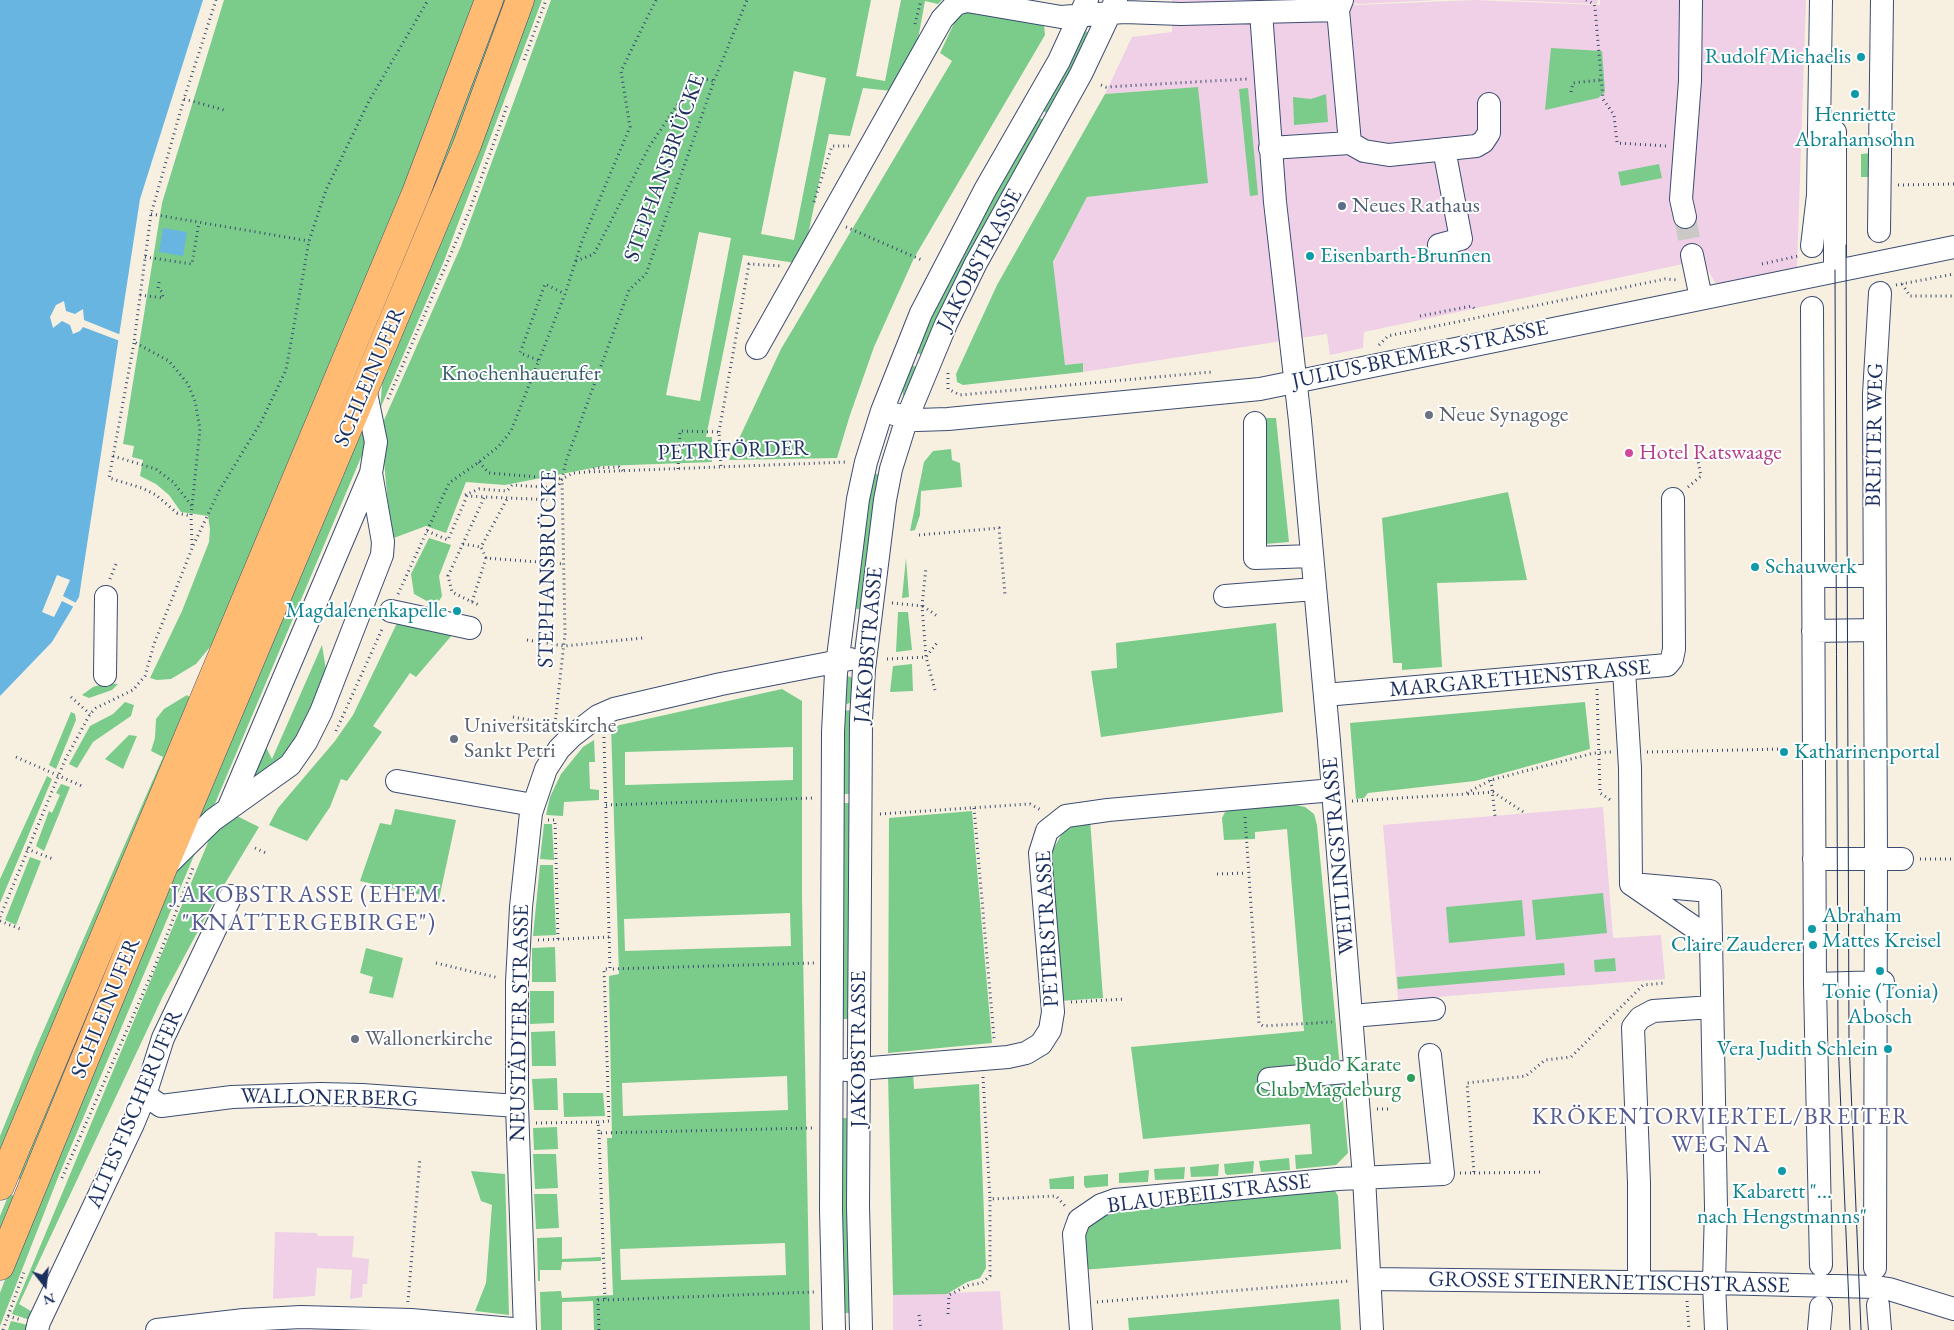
<!DOCTYPE html>
<meta charset="utf-8">
<style>
body{margin:0}
#map{position:relative;width:1954px;height:1330px;overflow:hidden;background:#f7f0e0;font-family:"EB Garamond",serif}
canvas{display:block}
.north{position:absolute;left:20px;top:1260px;width:50px;height:50px;-webkit-text-stroke:4px #fff;paint-order:stroke;rotate:164deg;font-size:14px;font-weight:700;line-height:20px;text-align:center;color:#1b2f5e}
.north::after{content:'';display:block;margin:auto;width:18px;height:22px;background:#1b2f5e;clip-path:polygon(50% 0,100% 100%,50% 72%,0 100%)}
</style>
<div id="map">
<canvas width="1954" height="1330"></canvas>
<div class="north">N</div>
</div>
<script>
const c = document.querySelector('canvas').getContext('2d');
c.lineJoin = 'round';
function paint(path, color) { c.fillStyle = color; c.fill(path, 'evenodd'); }
const toPath = rows => new Path2D(rows.map(r => 'M' + r).join(''));
function stroke(path, color, width, dash) { c.strokeStyle = color; c.lineWidth = width; c.lineCap = dash ? 'butt' : 'round'; c.setLineDash(dash || []); c.stroke(path); }
function write(font, color, halo, rows, align = 'center') {
  c.font = font + ' "EB Garamond",serif'; c.lineWidth = 4; c.setLineDash([]); c.textBaseline = 'middle'; c.strokeStyle = halo; c.fillStyle = color; for (const [text, x, y, turn = 0] of rows) {
    c.save(); c.translate(x, y); c.rotate((+turn || 0) * Math.PI / 180); c.textAlign = isNaN(turn) ? turn : align; if (halo) c.strokeText(text, 0, 0); c.fillText(text, 0, 0); c.restore();
  }
}
paint(toPath([
 [1172,0,1342,0,1356,5,1474,0,1600,5,1600,0,1806,0,1797,267,1716,284,1702,260,1364,332,1363,348,1330,355,1327,334,1083,372,1083,363,1065,365,1053,263,1087,197,1094,196,1198,87,1105,94,1132,37,1172,32],
 [1347,0,1438,0,1357,4],
 [1506,0,1598,0,1597,4],
 [1603,807,1613,938,1661,935,1665,979,1398,1000,1383,825],
 [275,1232,317,1233,318,1236,354,1236,352,1257,369,1259,367,1284,363,1284,362,1297,350,1299,352,1270,317,1268,315,1296,273,1299],
 [1000,1291,1003,1330,893,1330,893,1295]
]), '#efd0e6');
paint(toPath([
 [224,0,479,0,451,73,219,633,210,647,196,664,171,679,157,680,150,678,182,611,209,542,210,529,208,516,181,512,169,495,156,484,140,476,143,460,132,457,134,446,123,444,162,203],
 [501,0,508,0,476,87,227,690,220,688],
 [531,0,542,0,444,261,380,409,383,374],
 [551,0,871,0,856,76,885,81,901,0,942,0,938,4,925,1,918,39,892,91,863,88,850,136,829,134,802,264,743,255,706,437,712,437,712,462,603,466,505,485,466,482,446,533,426,526,391,539,381,427,461,246],
 [794,71,826,78,794,240,761,234],
 [699,232,731,238,700,401,666,395],
 [967,12,1044,25,1045,35,914,258,874,347,850,415,837,458,729,460,781,349,952,61,940,53,956,19],
 [1086,31,1090,34,1048,114,1042,110],
 [1551,48,1602,51,1605,92,1598,98,1545,110],
 [1198,87,1208,183,1087,197,1053,262,1065,365,1083,363,1083,372,972,384,963,385,957,382,956,374,997,285,1105,94],
 [1248,88,1258,195,1250,196,1239,89],
 [1326,94,1328,122,1294,125,1293,97,1311,99],
 [1038,117,1045,121,922,355,915,352,956,262],
 [1872,153,1872,177,1861,177,1861,154],
 [1659,164,1662,178,1621,186,1618,172],
 [909,364,916,367,903,397,902,382],
 [1266,418,1276,418,1289,542,1265,544],
 [363,422,370,436,211,813,204,820,197,818],
 [951,449,952,460,960,463,962,487,921,491,920,515,915,530,910,531,924,462,933,451],
 [872,473,881,475,862,610,853,608],
 [1508,492,1527,580,1437,583,1442,667,1402,670,1402,663,1393,663,1382,518],
 [429,538,451,545,439,576,442,596,436,606,414,594,411,574],
 [906,558,909,597,902,598],
 [898,612,908,612,912,650,896,652],
 [397,623,453,634,416,677,410,673,373,726,382,732,347,781,341,779,330,807,307,841,269,825,278,808,335,741,353,715],
 [1276,623,1283,712,1101,737,1091,671,1117,668,1116,643],
 [322,645,327,676,303,737,280,762,252,784,248,780,263,741,272,759],
 [912,664,913,691,890,692,893,666],
 [847,676,854,678,853,702,847,704,845,703],
 [106,683,118,684,112,690,89,698,82,695,93,687],
 [782,689,802,701,802,898,810,1330,594,1330,593,1301,562,1302,562,1330,541,1330,540,1292,561,1291,562,1298,613,1295,607,1138,612,1138,609,976,619,974,611,727],
 [793,747,793,780,625,785,625,752],
 [790,913,791,946,625,951,624,919],
 [787,1076,788,1110,623,1116,622,1083],
 [785,1243,786,1275,621,1280,620,1249],
 [187,695,192,699,0,1157,0,1136,35,1050,163,757,151,751,155,738,156,719,164,709],
 [125,702,134,705,131,716,93,742,77,768,69,764,90,726,113,714],
 [1585,702,1590,749,1475,781,1368,793,1364,798,1356,799,1350,723],
 [851,710,851,794,841,794,843,711],
 [71,712,75,714,76,720,56,769,49,765],
 [129,735,137,736,123,769,105,759],
 [594,740,595,762,589,762,590,789,599,790,599,800,564,802,563,816,546,815,550,797,561,774,583,747],
 [47,776,52,779,0,903,0,879],
 [61,784,70,787,44,851,36,846,49,811,52,813,60,795,56,793],
 [842,803,850,803,849,1019,842,1019],
 [1296,805,1305,807,1314,814,1317,825,1348,1153,1336,1165,1296,1169,1295,1155,1312,1154,1310,1124,1143,1139,1131,1047,1304,1031,1287,829,1255,832,1255,839,1224,840,1222,818,1225,812,1232,809],
 [395,809,456,820,439,899,360,881,380,823,391,825],
 [972,811,992,1043,888,1053,889,818],
 [237,816,259,827,212,905,163,996,19,1304,34,1313,30,1320,12,1314,211,835],
 [1090,819,1103,998,1060,1001,1051,853,1064,830],
 [544,824,552,824,554,860,540,859],
 [201,839,59,1175,0,1326,0,1293,16,1251,173,876],
 [30,857,41,861,16,925,5,920],
 [540,865,553,865,556,935,533,936],
 [142,874,149,876,21,1179,16,1179],
 [1603,893,1607,933,1536,940,1532,900],
 [1522,900,1525,936,1449,943,1446,907],
 [555,947,556,982,532,982,532,948],
 [366,948,403,958,393,998,369,993,373,977,360,973],
 [1615,958,1616,971,1595,972,1594,960],
 [1564,963,1565,975,1398,989,1397,977],
 [530,991,554,991,554,1023,530,1024],
 [555,1031,556,1066,532,1066,531,1032],
 [913,1072,914,1089,979,1084,986,1268,980,1278,967,1282,947,1294,893,1295,888,1074],
 [557,1078,558,1110,534,1110,532,1079],
 [563,1093,603,1093,605,1116,564,1117],
 [841,1118,848,1118,850,1313,842,1313],
 [557,1127,558,1149,534,1150,533,1128],
 [533,1154,556,1154,558,1188,535,1189],
 [1289,1158,1290,1170,1261,1172,1259,1161],
 [1254,1161,1253,1173,1227,1175,1225,1173,1224,1164],
 [1219,1164,1218,1176,1191,1177,1190,1167],
 [1185,1167,1184,1179,1155,1180,1154,1169],
 [1149,1170,1148,1182,1119,1183,1119,1173],
 [471,1171,505,1174,509,1315,475,1311,486,1283,492,1205,481,1201],
 [1108,1174,1108,1186,1086,1188,1084,1185,1084,1176],
 [1074,1176,1074,1189,1050,1189,1049,1179],
 [1329,1191,1335,1191,1338,1196,1341,1249,1082,1270,1081,1248,1088,1226,1097,1219,1114,1211],
 [9,1194,14,1196,0,1234,0,1216],
 [534,1194,557,1194,559,1228,536,1229],
 [562,1237,562,1259,601,1257,601,1261,562,1262,561,1270,540,1270,540,1281,538,1281,537,1238],
 [1339,1299,1341,1330,1129,1330,1128,1318],
 [11,1321,28,1325,28,1330,8,1330]
]), '#7bcb8b');
paint(toPath([
 [0,0,203,0,140,199,79,597,52,642,0,696],
 [163,228,187,232,183,256,159,252]
]), '#68b5e1');
paint(toPath([
 [64,301,66,311,75,314,83,309,84,320,121,335,120,341,83,327,80,331,73,334,70,325,62,321,53,328,50,317,56,305],
 [57,575,70,580,63,596,78,604,76,608,62,601,54,617,42,612]
]), '#f7f0e0');
stroke(toPath([
 [1685,217,1692,255]
]), '#cbc9c6', 22, [22, 11]);
const minor = toPath([
 [1261,12,1275,202,1300,421,1329,741,1364,1177,1372,1330],
 [1835,132,1835,270],
 [1350,143,1364,151,1389,155,1476,146,1483,142,1489,133,1489,104],
 [1270,148,1350,143,1338,10,1342,0],
 [1685,217,1681,199,1690,81,1691,0],
 [1879,231,1882,0],
 [1439,245,1461,239,1444,149],
 [1812,246,1818,195,1821,0],
 [1692,255,1701,298],
 [1812,308,1815,984,1821,1265],
 [757,348,942,19,956,4,967,1,1061,17,1124,12,1181,14,1338,10],
 [894,414,917,420,948,419,1260,389,1954,247],
 [1255,423,1255,558,1312,556],
 [1813,576,1874,576],
 [1225,596,1315,589],
 [391,611,470,628],
 [1813,631,1875,630],
 [1624,670,1630,768,1631,884],
 [105,675,106,597],
 [212,689,218,700,206,730,214,751],
 [1325,695,1667,665,1672,659,1674,649,1673,499],
 [397,781,533,805],
 [228,809,371,473],
 [1814,859,1876,859,1874,394,1880,293],
 [166,866,213,820,290,765,306,742,321,712,382,555,383,542,371,473,376,442,365,388],
 [1631,884,1711,939,1716,1208,1714,1283,1716,1330],
 [1632,884,1710,891,1711,939],
 [1815,984,1883,982],
 [1352,1016,1434,1009],
 [846,1070,1008,1057,1026,1053,1041,1044,1050,1030,1053,1012,1040,853,1047,831,1066,816,1108,810,1333,790],
 [1269,1079,1356,1071],
 [145,1095,161,1106,232,1097,320,1094,362,1095,517,1106],
 [1875,1268,1876,859,1902,859],
 [1370,1279,1714,1283,1876,1287,1889,1289,1954,1309],
 [1639,1282,1639,1183,1633,1027,1640,1018,1653,1011,1712,1007],
 [1878,1305,1880,1330],
 [37,1330,39,1322,133,1124,145,1095,163,1038,231,896],
 [157,1330,244,1320,301,1317,411,1320,524,1330],
 [525,1330,517,1106,517,982,521,907,531,813,546,769,559,749,572,736,598,716,614,709,721,684,850,659],
 [834,1330,831,1210,833,732,836,673,858,499,866,462,882,411,921,313,985,190,1059,61,1087,0],
 [861,1330,858,1206,861,720,864,669,885,500,891,469,907,418,946,324,976,263,1081,74,1116,0],
 [1081,1330,1074,1234,1079,1220,1101,1205,1115,1200,1338,1179,1443,1174,1430,1055],
 [1819,1330,1821,1307]
]);
const major = toPath([
 [0,1186,416,193,489,0],
 [0,1266,163,868,467,145,520,0]
]);
stroke(minor, '#3c4c72', 24);
stroke(major, '#3c4c72', 29);
stroke(toPath([
 [1586,0,1594,4,1595,8,1603,99,1614,115,1617,143,1667,146],
 [915,24,921,0],
 [524,60,546,0],
 [1101,85,1106,87,1247,79],
 [1571,92,1573,83,1600,80],
 [184,99,224,110],
 [1898,185,1954,184],
 [814,202,832,146,849,146],
 [151,214,309,241],
 [846,227,922,260],
 [145,257,192,264,199,222],
 [576,261,594,254,649,147,696,77,714,81],
 [1762,264,1798,256],
 [1902,284,1910,296,1954,296],
 [1896,285,1954,274],
 [140,295,163,298,162,292,158,288,159,282],
 [1420,316,1472,306,1477,311],
 [134,343,109,478,142,488,156,495,177,513,191,516],
 [1379,345,1388,336,1665,279,1678,280],
 [538,360,520,353,545,284,565,294],
 [948,373,948,389,960,395,1211,372],
 [388,399,469,212,507,106],
 [719,432,749,264,781,266],
 [113,456,156,469,173,482,192,506],
 [479,462,489,473,562,479],
 [678,469,680,431,719,432,721,467],
 [589,471,595,468,619,467,623,471],
 [1688,487,1701,476,1696,451],
 [465,495,479,489,507,491,512,485,557,488,562,479,573,473,589,472,847,462],
 [484,498,448,576,452,592,472,602,486,558,564,564],
 [427,531,448,540,467,496,551,500,557,488],
 [919,535,999,528,1005,595],
 [463,544,481,547],
 [192,545,191,516,200,429,195,401,188,384,169,361,134,342,151,214,184,99,216,0],
 [486,558,481,547,507,499],
 [110,579,116,564],
 [398,594,449,483,479,462,499,446,511,431,565,294,582,241,630,127,621,71,656,0],
 [472,602,479,605],
 [892,603,922,606,926,567],
 [923,606,937,616],
 [527,640,564,646,643,638],
 [887,659,926,657,922,606],
 [1597,689,1600,793,1612,801],
 [935,690,926,657,937,643],
 [71,697,90,714],
 [513,717,556,725],
 [555,724,565,634,562,479,566,461,629,290,646,274,714,81,747,0],
 [336,731,383,627],
 [604,737,610,969,814,963],
 [1647,752,1783,749],
 [16,757,82,786],
 [1491,780,1495,816],
 [1468,794,1493,792,1525,813],
 [1352,801,1465,794,1491,780,1594,753,1611,752],
 [606,805,815,798],
 [974,808,994,1038],
 [880,814,1030,804,1041,810],
 [1245,817,1259,1023,1263,1026,1332,1022],
 [548,820,555,820,558,939],
 [255,848,266,853],
 [27,849,53,859],
 [1920,859,1954,859],
 [1217,874,1247,873],
 [0,917,65,760,90,714,96,708,133,690,145,676,154,644,193,546,219,491,261,422,286,370,309,241,326,190,369,101,428,0],
 [0,921,23,930],
 [538,940,610,937],
 [436,963,499,978],
 [1071,1002,1125,999],
 [983,1077,990,1199],
 [1377,1109,1391,1109],
 [598,1122,609,1121,604,969,610,969],
 [536,1123,598,1122,599,1133,812,1128],
 [599,1133,605,1300,814,1292],
 [1460,1173,1474,1173,1467,1083,1526,1076,1545,1060,1571,1057,1643,985,1665,983],
 [1474,1173,1544,1172],
 [62,1178,155,966,193,868],
 [1687,1301,1689,1330],
 [408,1302,420,1158],
 [1097,1302,1350,1281],
 [948,1314,949,1295,969,1285,982,1283,990,1276,990,1199,1056,1196,1066,1207],
 [919,1315,921,1330],
 [8,1316,21,1320],
 [3,1330,24,1272],
 [599,1330,598,1300,605,1300]
]), '#3c4c72', 3, [1, 4]);
stroke(minor, '#fff', 22);
stroke(major, '#febb71', 28);
stroke(toPath([
 [1846,245,1849,1040,1861,1330],
 [1835,270,1838,1039,1850,1330]
]), '#1b2f5e', 1);
for (const [x, y, r, color] of [
 [1861,57,5,"#0f9aa8"],
 [1855,94,5,"#0f9aa8"],
 [1342,206,5,"#5c6f8a"],
 [1310,256,5,"#0f9aa8"],
 [1429,415,5,"#6b7280"],
 [1629,453,5,"#d1479c"],
 [1755,567,5,"#0f9aa8"],
 [457,611,5,"#0f9aa8"],
 [454,739,5,"#6b7280"],
 [1784,752,5,"#0f9aa8"],
 [1812,929,5,"#0f9aa8"],
 [1813,945,5,"#0f9aa8"],
 [1880,971,5,"#0f9aa8"],
 [355,1039,5,"#6b7280"],
 [1888,1049,5,"#0f9aa8"],
 [1411,1078,5,"#2e9e5b"],
 [1782,1171,5,"#0f9aa8"]
]) { const dot = new Path2D(); dot.arc(x, y, r, 0, 2 * Math.PI); c.fillStyle = color; c.fill(dot); stroke(dot, '#fff', 2); }
write('22px', '#0d838f', '#fff', [
 ["Rudolf Michaelis",1851,57],
 ["Henriette",1855,115,"center"],
 ["Abrahamsohn",1855,140,"center"],
 ["Eisenbarth-Brunnen",1320,256,"left"],
 ["Schauwerk",1765,567,"left"],
 ["Magdalenenkapelle",447,611],
 ["Katharinenportal",1794,752,"left"],
 ["Abraham",1822,916,"left"],
 ["Mattes Kreisel",1822,941,"left"],
 ["Claire Zauderer",1803,945],
 ["Tonie (Tonia)",1880,992,"center"],
 ["Abosch",1880,1017,"center"],
 ["Vera Judith Schlein",1878,1049],
 ["Kabarett \"...",1782,1192,"center"],
 ["nach Hengstmanns\"",1782,1217,"center"]
], 'right');
write('22px', '#1b2f5e', '#fff', [
 ["STEPHANSBRÜCKE",665,168,-70],
 ["JAKOBSTRASSE",980,260,-62],
 ["JULIUS-BREMER-STRASSE",1420,355,-12],
 ["SCHLEINUFER",370,377,-67],
 ["BREITER WEG",1875,435,-89],
 ["PETRIFÖRDER",733,451,-2],
 ["STEPHANSBRÜCKE",548,569,-89],
 ["JAKOBSTRASSE",869,645,-85],
 ["MARGARETHENSTRASSE",1520,679,-5],
 ["WEITLINGSTRASSE",1339,856,-95],
 ["PETERSTRASSE",1048,929,-93],
 ["SCHLEINUFER",106,1008,-68],
 ["NEUSTÄDTER STRASSE",520,1023,-89],
 ["JAKOBSTRASSE",859,1049,-90],
 ["WALLONERBERG",329,1098,1],
 ["ALTES FISCHERUFER",135,1109,-67],
 ["BLAUEBEILSTRASSE",1209,1194,-7],
 ["GROSSE STEINERNETISCHSTRASSE",1609,1283,1]
]);
write('22px', '#4e5e75', '#fff', [
 ["Neues Rathaus",1352,206]
], 'left');
write('22px', '#385e6c', '#fff', [
 ["Knochenhauerufer",521,374]
]);
write('22px', '#5b616d', '#fff', [
 ["Neue Synagoge",1439,415],
 ["Universitätskirche",464,726],
 ["Sankt Petri",464,751],
 ["Wallonerkirche",365,1039]
], 'left');
write('22px', '#b23c85', '#fff', [
 ["Hotel Ratswaage",1639,453]
], 'left');
write('22px', '#27864d', '#fff', [
 ["Budo Karate",1401,1065],
 ["Club Magdeburg",1401,1090]
], 'right');
c.letterSpacing = '1px';
write('24px', '#555a91', '#fff', [
 ["JAKOBSTRASSE (EHEM.",309,895],
 ["\"KNATTERGEBIRGE\")",309,923],
 ["KRÖKENTORVIERTEL/BREITER",1721,1117],
 ["WEG NA",1721,1145]
]);
c.letterSpacing = '0px';
</script>
